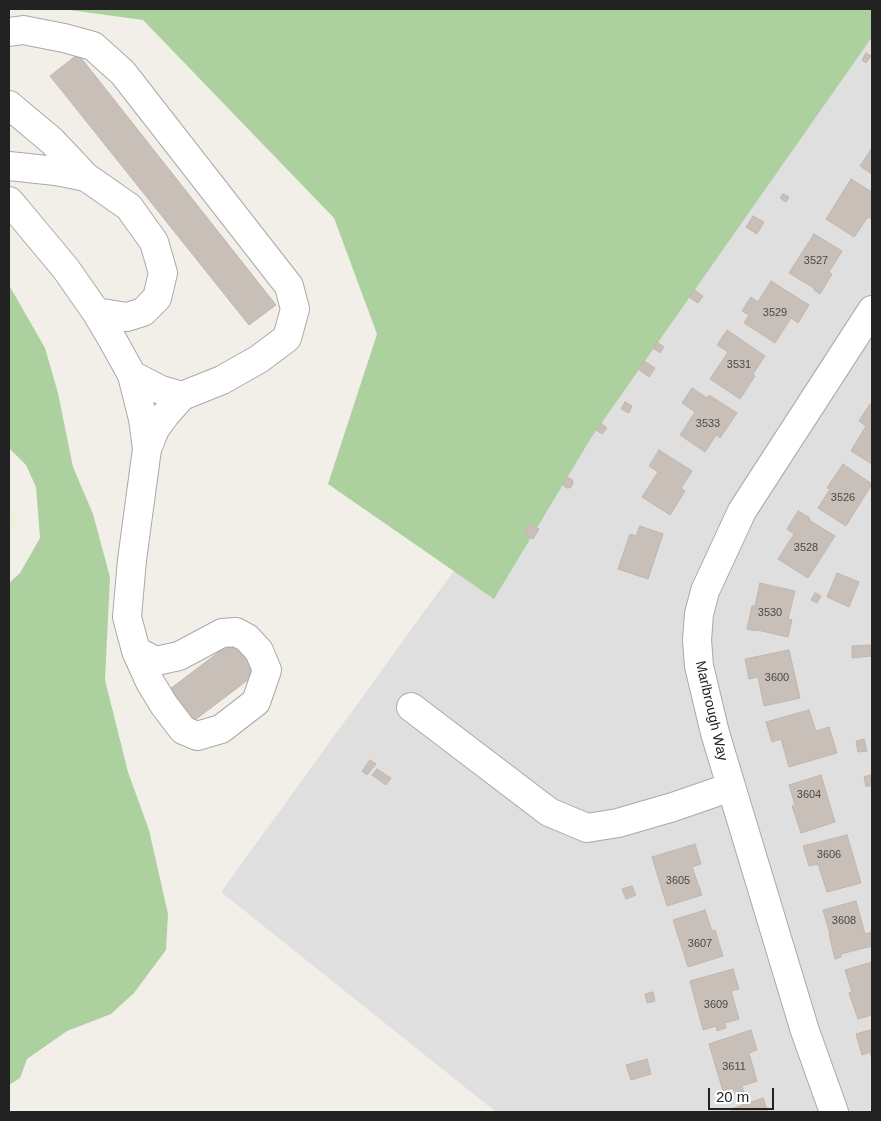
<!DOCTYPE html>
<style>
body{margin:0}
#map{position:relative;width:881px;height:1121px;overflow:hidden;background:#f2efe9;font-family:Helvetica,sans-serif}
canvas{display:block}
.frame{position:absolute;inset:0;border:10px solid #222;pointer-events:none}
.scale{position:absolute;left:708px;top:1088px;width:66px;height:22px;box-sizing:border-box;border:2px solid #222;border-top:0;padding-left:6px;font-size:15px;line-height:18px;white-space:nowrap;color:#222;-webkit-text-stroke:4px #fff;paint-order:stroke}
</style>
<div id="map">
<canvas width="881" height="1121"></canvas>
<div class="frame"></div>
<div class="scale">20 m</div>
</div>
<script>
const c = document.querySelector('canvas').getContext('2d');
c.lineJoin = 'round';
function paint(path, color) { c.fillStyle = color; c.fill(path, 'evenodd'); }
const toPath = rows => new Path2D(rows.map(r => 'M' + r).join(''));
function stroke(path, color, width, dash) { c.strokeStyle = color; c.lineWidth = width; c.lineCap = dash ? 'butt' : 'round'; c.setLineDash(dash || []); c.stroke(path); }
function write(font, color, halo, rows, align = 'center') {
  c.font = font + ' Helvetica,sans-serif'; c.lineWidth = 4; c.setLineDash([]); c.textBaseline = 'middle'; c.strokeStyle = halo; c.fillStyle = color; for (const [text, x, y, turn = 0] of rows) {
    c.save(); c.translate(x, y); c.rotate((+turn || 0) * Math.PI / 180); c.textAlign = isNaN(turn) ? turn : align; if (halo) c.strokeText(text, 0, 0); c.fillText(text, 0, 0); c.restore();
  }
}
paint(toPath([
 [861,9,872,9,872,1112,496,1112,221,892]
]), '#e0dfdf');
paint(toPath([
 [9,503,18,520,9,532]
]), '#eef0d5');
paint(toPath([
 [62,9,872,9,872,37,591,438,494,599,328,484,377,334,334,218,143,20],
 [9,285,45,348,58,393,73,467,93,514,110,577,105,680,128,772,149,830,168,914,166,950,134,993,111,1014,67,1031,27,1059,20,1078,9,1085,9,583,20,573,40,538,36,487,26,465,9,448]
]), '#add19e');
const building = toPath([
 [866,53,871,56,866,63,862,60,866,53],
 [78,54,276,305,249,325,50,76,78,54],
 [872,148,872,174,860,166,872,148],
 [851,179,872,192,872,216,871,219,868,217,854,237,826,219,851,179],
 [783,194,789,197,786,202,780,198,783,194],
 [753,216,764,222,757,234,746,227,753,216],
 [814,234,842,251,829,272,832,274,820,294,814,290,814,288,789,273,814,234],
 [771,281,809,305,798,323,791,318,775,343,744,323,749,315,742,311,751,297,758,302,771,281],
 [694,290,703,296,698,303,689,297,694,290],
 [727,330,765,356,753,374,755,376,740,399,710,379,728,352,717,345,727,330],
 [657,342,664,347,660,353,653,348,657,342],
 [644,361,655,368,649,377,638,369,644,361],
 [692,388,707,398,709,395,737,413,720,438,716,435,705,452,680,435,695,412,682,403,692,388],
 [625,402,632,406,629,413,621,409,625,402],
 [870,404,872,406,872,464,851,451,866,426,859,421,870,404],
 [601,423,607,428,602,434,596,430,601,423],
 [659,450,692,471,681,488,685,491,670,515,642,497,658,472,649,466,659,450],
 [843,464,872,484,846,526,818,508,830,489,827,488,843,464],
 '563 483a5 5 0 1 1 10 0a5 5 0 1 1-10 0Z',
 [798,511,810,518,809,520,835,536,808,578,778,559,794,534,787,529,798,511],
 [530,524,539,529,533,539,524,533,530,524],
 [640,526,663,534,648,579,618,569,630,534,636,536,640,526],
 [837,573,859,582,849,607,827,597,837,573],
 [760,583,795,591,788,619,792,620,788,637,757,630,756,631,747,629,752,606,755,606,760,583],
 [815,593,821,596,817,603,811,600,815,593],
 [236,639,261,670,195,720,170,689,236,639],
 [870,645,871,656,852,658,852,646,870,645],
 [789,650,800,698,764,706,758,677,749,679,745,659,789,650],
 [809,710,816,731,829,727,837,753,789,767,781,739,772,742,766,722,809,710],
 [864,739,867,751,858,752,856,741,864,739],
 [370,760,376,764,367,775,362,771,370,760],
 [377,769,391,778,386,785,372,775,377,769],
 [821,775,835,822,801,833,792,806,795,805,789,785,821,775],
 [870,775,872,785,866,787,864,777,870,775],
 [847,835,861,883,827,892,818,864,809,866,803,846,847,835],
 [695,844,701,864,692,867,702,895,667,906,652,857,695,844],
 [632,886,636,895,626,899,622,889,632,886],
 [856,901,865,934,872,932,872,946,841,954,841,957,835,959,829,934,830,934,823,910,856,901],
 [705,910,712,931,715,930,723,956,688,967,673,920,705,910],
 [872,962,872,1015,858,1019,849,993,852,992,845,970,872,962],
 [733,969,739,989,731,991,739,1019,725,1023,726,1028,717,1031,716,1026,703,1030,690,981,733,969],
 [653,992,655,1001,647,1003,645,994,653,992],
 [751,1030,757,1050,749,1053,757,1081,742,1086,744,1092,735,1094,733,1088,723,1091,709,1044,751,1030],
 [870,1030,870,1031,872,1031,872,1059,870,1052,862,1055,856,1034,870,1030],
 [647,1059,651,1074,631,1080,626,1065,647,1059],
 [763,1098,768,1112,732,1112,731,1109,763,1098]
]);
paint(building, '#c7bfb8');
stroke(building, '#c4b6ab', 1);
const minor = toPath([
 [9,32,23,30,64,38,93,46,123,73,289,286,295,309,287,338,259,359,222,380,182,396,161,390,132,375],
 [9,105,52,141,86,177],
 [9,166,56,171,86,177,129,207,154,242,163,273,157,298,143,312,127,317,96,312],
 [9,201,16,209,66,269,96,312,111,337,132,375,143,419,147,449,132,560,127,617,136,651,150,682,164,705,183,730,197,736,221,729,256,702,267,670,259,651,247,638,236,632,222,633,179,656,156,661,136,651],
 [147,449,155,429,166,414,182,396],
 [411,707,549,812,587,828,618,823,673,807,731,787],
 [834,1112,805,1031,715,733,699,666,697,640,699,614,705,591,742,511,872,310]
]);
stroke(minor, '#a9a9a9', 30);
stroke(minor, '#fff', 28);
write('11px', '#4b4948', null, [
 ["3527",816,261],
 ["3529",775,313],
 ["3531",739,365],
 ["3533",708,424],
 ["3526",843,498],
 ["3528",806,548],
 ["3530",770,613],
 ["3600",777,678],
 ["3604",809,795],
 ["3606",829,855],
 ["3605",678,881],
 ["3608",844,921],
 ["3607",700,944],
 ["3609",716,1005],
 ["3611",734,1067]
]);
write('14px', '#222', '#fff', [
 ["Marlbrough Way",711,711,77]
]);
</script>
